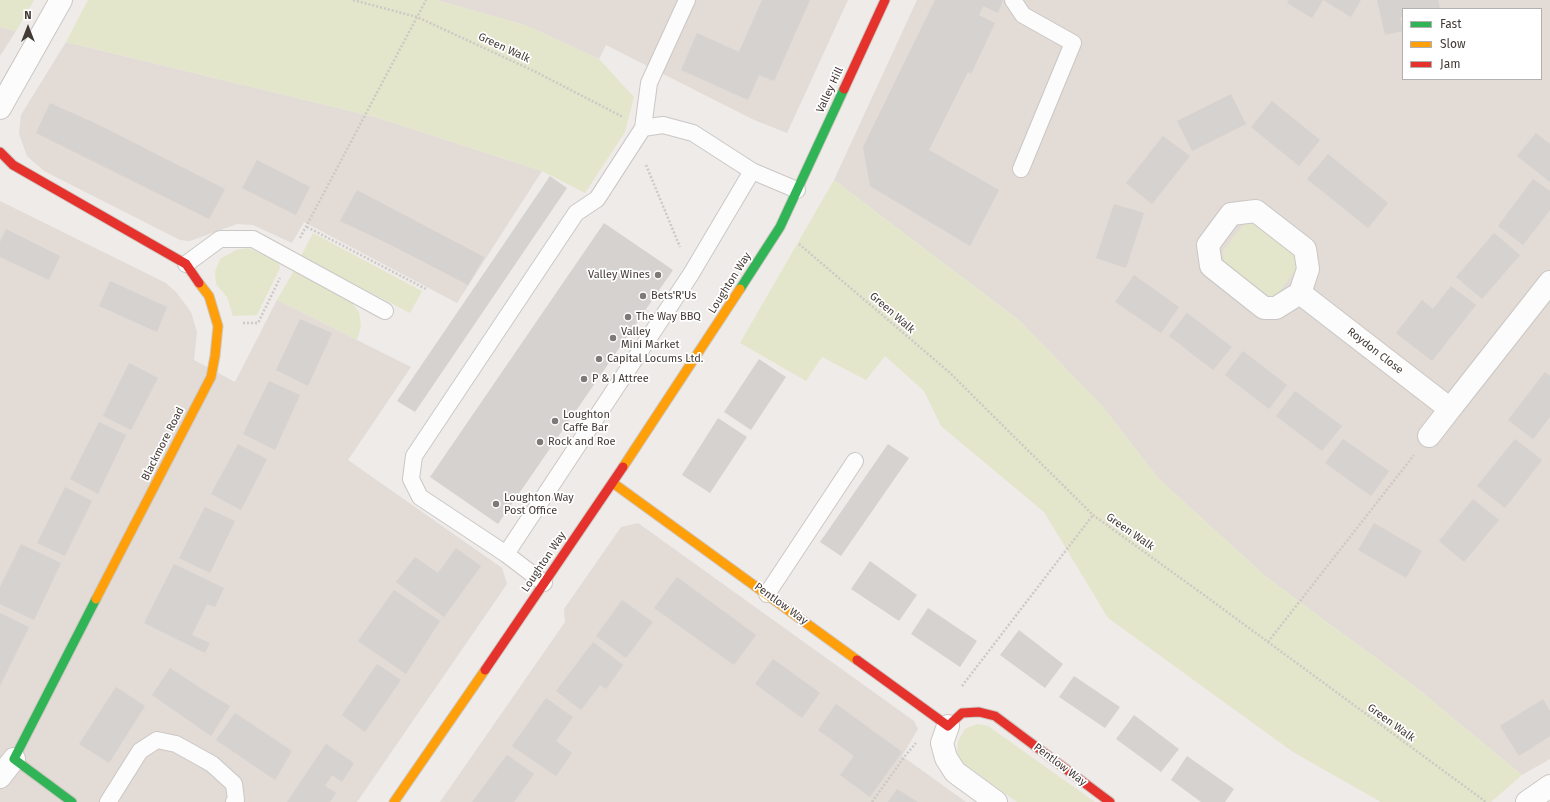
<!DOCTYPE html>
<style>
body{margin:0}
#map{position:relative;width:1550px;height:802px;overflow:hidden;background:#eeebe9;font-family:"Fira Sans",sans-serif}
canvas{display:block}
.legend{position:absolute;left:1402px;top:8px;width:140px;height:72px;box-sizing:border-box;background:#fff;border:1px solid #b4b0af;margin:0;padding:5px 7px;list-style:none;font-size:12px;color:#433a36}
.legend li{display:flex;align-items:center;gap:8px;height:20px}
.legend b{width:20px;border:1px solid #b4b0af}
.north{position:absolute;left:8px;top:8px;width:40px;height:40px;-webkit-text-stroke:3px #fff;paint-order:stroke;rotate:0deg;font-size:11px;font-weight:700;line-height:16px;text-align:center;color:#433a36}
.north::after{content:'';display:block;margin:auto;width:14px;height:18px;background:#433a36;clip-path:polygon(50% 0,100% 100%,50% 72%,0 100%)}
</style>
<div id="map">
<canvas width="1550" height="802"></canvas>
<ul class="legend">
<li><b style="height:5px;background:#30b455"></b>Fast</li>
<li><b style="height:5px;background:#ff9f0a"></b>Slow</li>
<li><b style="height:5px;background:#e5322d"></b>Jam</li>
</ul>
<div class="north">N</div>
</div>
<script>
const c = document.querySelector('canvas').getContext('2d');
c.lineJoin = 'round';
function paint(path, color) { c.fillStyle = color; c.fill(path, 'evenodd'); }
const toPath = rows => new Path2D(rows.map(r => 'M' + r).join(''));
function stroke(path, color, width, dash) { c.strokeStyle = color; c.lineWidth = width; c.lineCap = dash ? 'butt' : 'round'; c.setLineDash(dash || []); c.stroke(path); }
function write(font, color, halo, rows, align = 'center') {
  c.font = font + ' "Fira Sans",sans-serif'; c.lineWidth = 3.5; c.setLineDash([]); c.textBaseline = 'middle'; c.strokeStyle = halo; c.fillStyle = color; for (const [text, x, y, turn = 0] of rows) {
    c.save(); c.translate(x, y); c.rotate((+turn || 0) * Math.PI / 180); c.textAlign = isNaN(turn) ? turn : align; if (halo) c.strokeText(text, 0, 0); c.fillText(text, 0, 0); c.restore();
  }
}
paint(toPath([
 [436,0,848,0,787,133,752,119,606,45,599,59,525,25],
 [917,0,1550,0,1550,759,1522,775,1413,685,1347,637,1264,575,1159,479,1103,407,1020,321,834,180],
 [1403,9,1541,9,1541,79,1403,79],
 [0,27,16,31,0,56],
 [66,42,375,117,542,171,457,303,304,222,292,243,253,225,237,224,190,241,180,240,44,171,27,156,19,134,21,115],
 [0,201,166,283,176,292,191,312,197,332,194,360,235,382,277,300,411,367,348,460,502,568,507,584,357,802,0,802],
 [638,523,914,721,918,729,902,756,966,802,440,802,565,622,564,609,621,527]
]), '#e2dbd6');
paint(toPath([
 [0,0,34,0,16,31,0,27],
 [88,0,436,0,525,25,599,59,634,97,625,132,585,193,542,171,375,117,66,42],
 [834,180,1020,321,1103,407,1159,479,1264,575,1347,637,1413,685,1522,775,1491,802,1381,802,1293,752,1108,618,1044,512,941,426,924,391,885,356,866,380,822,357,806,381,740,343],
 [1250,222,1257,224,1295,255,1299,266,1277,295,1272,296,1266,296,1225,265,1223,256,1223,251,1243,225],
 [313,233,422,291,410,313,301,256],
 [248,248,279,262,280,268,257,315,233,316,227,297,216,284,215,272,220,259,236,250],
 [295,269,349,299,359,312,361,326,357,340,277,300],
 [977,724,988,726,1095,802,1017,802,960,761,957,751,958,741,965,729]
]), '#e3e6cb');
paint(toPath([
 [762,0,810,0,774,81,759,75,748,100,681,70,697,33,739,52],
 [935,0,1003,0,998,13,983,6,979,15,995,23,971,74,968,72,929,150,999,190,970,246,870,186,863,147],
 [1289,0,1361,0,1351,17,1323,0,1312,18,1287,3],
 [1377,0,1438,0,1440,8,1435,9,1403,9,1403,17,1400,17,1403,31,1385,35],
 [1231,94,1246,124,1192,151,1177,121],
 [1272,101,1320,140,1299,166,1251,127],
 [50,103,97,124,225,189,209,219,36,133],
 [1536,133,1550,144,1550,182,1517,156],
 [1163,136,1190,156,1152,204,1126,183],
 [1328,154,1388,203,1368,228,1307,179],
 [257,160,310,187,296,215,242,188],
 [550,176,567,188,415,412,397,401],
 [1533,179,1550,191,1550,210,1523,245,1498,226],
 [357,190,484,257,468,285,393,246,340,221],
 [1114,204,1144,213,1126,268,1096,258],
 [604,223,673,270,498,524,430,477],
 [6,229,60,256,49,280,0,257,0,242],
 [1494,233,1520,255,1482,299,1456,277],
 [1134,275,1179,307,1161,333,1115,302],
 [110,281,167,307,157,332,99,306],
 [1451,286,1476,305,1432,361,1396,333,1422,300,1433,309],
 [1187,313,1232,347,1213,370,1169,336],
 [300,319,332,333,308,386,276,370],
 [1243,351,1287,385,1269,409,1225,375],
 [759,359,786,377,751,430,724,412],
 [129,363,158,378,131,430,103,416],
 [1545,372,1550,376,1550,417,1533,439,1508,420],
 [269,381,300,395,275,450,243,434],
 [1295,391,1342,426,1322,451,1276,416],
 [718,418,747,437,710,493,682,475],
 [99,422,126,435,98,494,70,479],
 [1343,439,1389,471,1371,496,1325,463],
 [1515,439,1542,460,1505,508,1477,486],
 [238,444,267,459,241,510,211,494],
 [888,444,909,458,841,556,820,542],
 [65,487,92,501,65,556,37,543],
 [1473,499,1499,520,1464,562,1439,541],
 [205,507,235,521,210,573,179,558],
 [1374,523,1422,551,1406,578,1358,550],
 [21,544,61,563,34,620,0,604,0,587],
 [456,548,481,566,444,617,396,582,415,557,438,573],
 [870,561,917,595,899,621,851,589],
 [174,564,224,588,215,607,207,604,192,635,210,643,205,653,144,623],
 [677,577,756,635,734,665,654,608],
 [394,590,440,621,406,674,358,641],
 [622,600,653,622,626,658,596,636],
 [928,608,977,641,960,667,911,634],
 [0,613,29,627,0,686],
 [1019,630,1063,664,1045,688,1000,655],
 [593,642,623,665,606,689,600,685,581,710,556,691],
 [773,659,820,693,802,718,755,684],
 [377,664,401,680,365,732,342,715],
 [170,668,200,688,230,706,211,736,152,695],
 [1074,676,1120,707,1105,728,1059,697],
 [116,687,145,706,109,763,79,744],
 [546,698,573,717,556,741,572,753,556,776,512,746],
 [1543,699,1550,711,1550,736,1519,756,1500,726],
 [836,704,902,752,870,797,840,775,854,756,818,730],
 [235,713,292,751,275,780,216,740],
 [1134,715,1179,749,1161,772,1116,739],
 [326,744,354,763,342,782,332,775,325,786,336,793,330,802,287,802],
 [507,755,534,774,514,802,472,802],
 [1187,756,1234,789,1225,802,1201,802,1171,780],
 [897,789,918,802,888,802]
]), '#d6d2d0');
const lane = toPath([
 [1013,0,1023,15,1073,43,1021,169],
 [643,128,663,125,693,133,752,171,797,190],
 [186,264,220,239,253,239,385,311],
 [506,554,691,274,752,171],
 [544,583,506,554,420,497,411,479,414,456,576,213,597,199,643,128,649,83,687,0],
 [767,594,855,461],
 [108,802,140,751,157,740,176,744,212,764,234,784,236,800,234,802]
]);
const street = toPath([
 [0,108,61,0],
 [1256,211,1305,249,1308,269,1300,293,1276,308,1264,308,1211,266,1208,245,1231,214,1256,211],
 [1300,293,1450,409,1550,282],
 [1429,436,1450,409],
 [948,726,942,743,946,758,955,772,996,802],
 [0,777,14,759],
 [1527,802,1550,786]
]);
const fast = toPath([
 [740,289,780,227,844,89],
 [72,802,14,759,96,599]
]);
const slow = toPath([
 [623,467,740,289],
 [613,483,857,660],
 [96,599,211,377,215,356,218,326,209,296,199,283],
 [394,802,485,670]
]);
const jam = toPath([
 [844,89,885,0],
 [0,152,13,165,186,264,199,283],
 [857,660,948,726,962,713,979,712,995,716,1110,802],
 [485,670,623,467]
]);
stroke(lane, '#cbc7c5', 18);
stroke(street, '#cbc7c5', 24);
stroke(fast, '#cec7c2', 11);
stroke(slow, '#cec7c2', 11);
stroke(jam, '#cec7c2', 11);
stroke(toPath([
 [353,0,417,17,536,72,623,117],
 [646,165,680,247],
 [307,227,426,289],
 [300,238,426,0],
 [799,244,949,372,1093,515,1204,595,1486,802],
 [243,323,258,323,280,278],
 [1268,642,1414,455],
 [962,686,1093,515],
 [872,802,905,756,916,743]
]), '#ccc9c6', 2.5, [2, 2]);
stroke(lane, '#fcfcfc', 16);
stroke(street, '#fcfcfc', 22);
stroke(fast, '#30b455', 9);
stroke(slow, '#ff9f0a', 9);
stroke(jam, '#e5322d', 9);
for (const [x, y, r, color] of [
 [658,275,4,"#7f7875"],
 [643,296,4,"#7f7875"],
 [628,317,4,"#7f7875"],
 [613,338,4,"#7f7875"],
 [599,359,4,"#7f7875"],
 [584,379,4,"#7f7875"],
 [555,421,4,"#7f7875"],
 [540,442,4,"#7f7875"],
 [496,504,4,"#7f7875"]
]) { const dot = new Path2D(); dot.arc(x, y, r, 0, 2 * Math.PI); c.fillStyle = color; c.fill(dot); stroke(dot, '#fff', 1.5); }
write('11px', '#433a36', '#fff', [
 ["Green Walk",504,48,25],
 ["Valley Hill",830,90,-65],
 ["Loughton Way",730,283,-58],
 ["Green Walk",892,313,41],
 ["Roydon Close",1375,351,38],
 ["Blackmore Road",163,444,-63],
 ["Green Walk",1130,532,35],
 ["Loughton Way",544,562,-56],
 ["Pentlow Way",781,604,36],
 ["Green Walk",1391,723,36],
 ["Pentlow Way",1060,765,37]
]);
write('11px', '#433a36', '#fff', [
 ["Valley Wines",650,275,"right"],
 ["Bets'R'Us",651,296],
 ["The Way BBQ",636,317],
 ["Valley",621,332],
 ["Mini Market",621,345],
 ["Capital Locums Ltd.",607,359],
 ["P & J Attree",592,379],
 ["Loughton",563,415],
 ["Caffe Bar",563,428],
 ["Rock and Roe",548,442],
 ["Loughton Way",504,498],
 ["Post Office",504,511]
], 'left');
</script>
